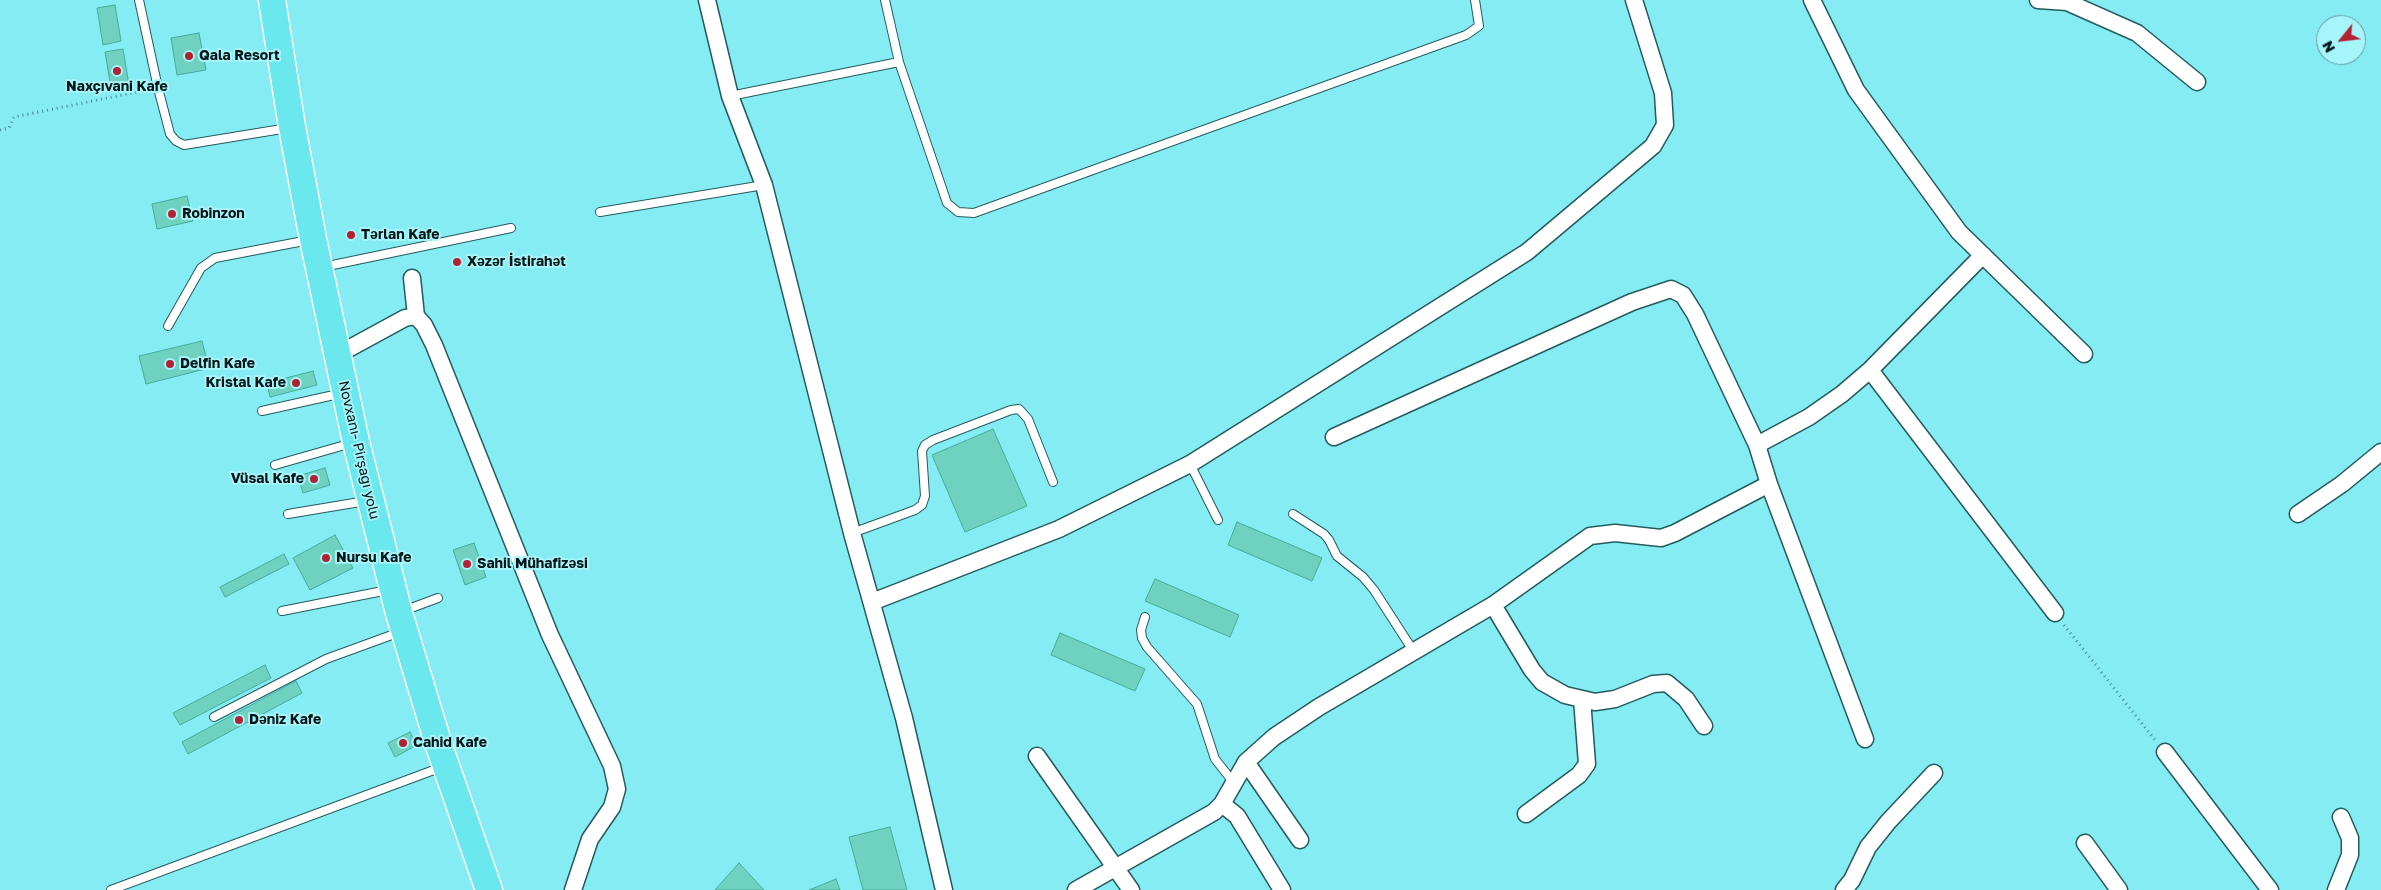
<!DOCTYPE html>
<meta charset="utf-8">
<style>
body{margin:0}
#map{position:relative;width:2381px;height:890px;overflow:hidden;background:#84ecf2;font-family:"Golos Text",sans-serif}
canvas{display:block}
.north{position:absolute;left:2316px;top:15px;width:50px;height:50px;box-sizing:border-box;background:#a6f5fa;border:1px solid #649b9f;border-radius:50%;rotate:241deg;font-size:14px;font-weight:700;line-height:20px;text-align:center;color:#011517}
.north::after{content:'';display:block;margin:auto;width:18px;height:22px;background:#b32134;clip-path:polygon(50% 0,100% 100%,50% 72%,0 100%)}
</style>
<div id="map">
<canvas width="2381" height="890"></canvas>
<div class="north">N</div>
</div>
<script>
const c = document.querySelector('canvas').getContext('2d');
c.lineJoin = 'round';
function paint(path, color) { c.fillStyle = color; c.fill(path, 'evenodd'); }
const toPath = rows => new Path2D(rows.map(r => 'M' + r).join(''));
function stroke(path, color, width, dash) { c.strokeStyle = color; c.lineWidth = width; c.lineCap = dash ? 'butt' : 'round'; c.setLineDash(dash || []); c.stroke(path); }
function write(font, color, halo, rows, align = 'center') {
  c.font = font + ' "Golos Text",sans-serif'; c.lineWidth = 4; c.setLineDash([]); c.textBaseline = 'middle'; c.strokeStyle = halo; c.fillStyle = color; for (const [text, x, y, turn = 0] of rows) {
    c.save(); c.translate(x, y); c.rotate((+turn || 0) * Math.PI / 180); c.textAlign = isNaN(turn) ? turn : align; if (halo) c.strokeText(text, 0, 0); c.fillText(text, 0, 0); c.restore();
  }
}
const building = toPath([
 [115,5,121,41,103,45,97,8,115,5],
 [199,33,206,70,177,75,171,38,199,33],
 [123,49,129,85,111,88,105,52,123,49],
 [187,196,193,221,157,229,152,204,187,196],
 [202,341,209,368,146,384,139,356,202,341],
 [313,371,317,385,270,397,267,383,313,371],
 [993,429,1027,506,965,532,932,455,993,429],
 [325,468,330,485,303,493,298,476,325,468],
 [1237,522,1322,558,1312,581,1228,545,1237,522],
 [335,535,353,568,310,590,293,558,335,535],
 [474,543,486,577,465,585,453,550,474,543],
 [284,554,289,564,225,597,220,587,284,554],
 [1155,579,1239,615,1230,637,1145,601,1155,579],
 [1060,633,1145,669,1135,691,1051,655,1060,633],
 [265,665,271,678,180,725,173,713,265,665],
 [296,681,302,693,188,754,182,742,296,681],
 [410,732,417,745,395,757,388,743,410,732],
 [890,827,907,890,863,890,849,837,890,827],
 [739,863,764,890,715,890,739,863],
 [836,879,840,890,809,890,836,879]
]);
paint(building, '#6fd2c0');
stroke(building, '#47ac9b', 1);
const service = toPath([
 [139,0,158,88,170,134,176,141,184,145,288,128],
 [885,0,899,62,947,203,958,212,974,213,1466,35,1479,26,1475,0],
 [730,96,899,62],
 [600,212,764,185],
 [323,267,511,228],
 [168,326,201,268,215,258,309,240],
 [262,411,343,393],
 [1190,464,1218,520],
 [275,465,352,443],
 [288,514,366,501],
 [1293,514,1324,534,1329,540,1337,556,1363,577,1374,590,1414,652],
 [852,533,915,510,922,505,925,496,922,451,925,445,933,440,1011,410,1019,409,1028,419,1053,482],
 [282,611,388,590],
 [403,611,438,598],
 [1145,617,1141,630,1142,638,1147,647,1197,704,1215,759,1234,783],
 [214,717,326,659,400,632],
 [111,890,442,767]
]);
const minor = toPath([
 [707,0,730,96,764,185,852,533,904,718,944,890],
 [1812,0,1856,90,1959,232,2084,354],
 [2038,0,2067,2,2137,33,2197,82],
 [412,278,416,316,424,325,434,345,550,635,612,766,617,789,612,807,590,839,573,890],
 [337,355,405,318,416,316],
 [1870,370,2055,613],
 [1334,437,1632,302,1671,289,1683,295,1695,314,1757,445,1769,484,1865,739],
 [1757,445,1809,417,1842,394,1870,370,1983,255],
 [2298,514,2342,484,2381,452],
 [872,602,1059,529,1190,464,1527,252,1653,146,1665,125,1663,93,1634,0],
 [1493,605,1532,670,1542,682,1565,695,1595,702,1615,699,1653,684,1667,683,1686,699,1704,726],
 [2165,752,2270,890],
 [1037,756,1131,890],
 [1246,762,1300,840],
 [1222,804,1237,816,1282,890],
 [1526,814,1579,775,1587,764,1582,699],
 [2085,843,2119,890],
 [1076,890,1214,812,1222,804,1246,762,1274,737,1319,707,1493,605,1590,536,1615,533,1661,538,1675,533,1769,484],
 [1844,890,1852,880,1868,847,1888,822,1934,773],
 [2336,890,2350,855,2350,838,2341,817]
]);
const primary = toPath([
 [272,0,292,127,313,239,356,442,399,613,439,746,489,890]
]);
stroke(service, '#235b5e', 10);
stroke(minor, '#235b5e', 19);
stroke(primary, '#fff', 29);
stroke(toPath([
 [0,130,9,128,14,117,147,90],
 [2064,625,2155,740]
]), '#4a8c91', 3, [1, 4]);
stroke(service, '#fff', 8);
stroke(minor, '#fff', 16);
stroke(primary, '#6be8ee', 26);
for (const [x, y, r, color] of [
 [189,56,5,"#b32134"],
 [117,71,5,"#b32134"],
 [172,214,5,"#b32134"],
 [351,235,5,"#b32134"],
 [457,262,5,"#b32134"],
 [170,364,5,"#b32134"],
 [296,383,5,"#b32134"],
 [314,479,5,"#b32134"],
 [326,558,5,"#b32134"],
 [467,564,5,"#b32134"],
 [239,720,5,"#b32134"],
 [403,743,5,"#b32134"]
]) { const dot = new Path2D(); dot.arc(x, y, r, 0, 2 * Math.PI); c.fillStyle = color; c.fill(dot); stroke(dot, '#a6f5fa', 2); }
write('bold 14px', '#011517', '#a6f5fa', [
 ["Qala Resort",199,56],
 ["Naxçıvani Kafe",117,87,"center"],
 ["Robinzon",182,214],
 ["Tərlan Kafe",361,235],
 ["Xəzər İstirahət",467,262],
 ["Delfin Kafe",180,364],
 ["Kristal Kafe",286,383,"right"],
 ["Vüsal Kafe",304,479,"right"],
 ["Nursu Kafe",336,558],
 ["Sahil Mühafizəsi",477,564],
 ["Dəniz Kafe",249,720],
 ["Cahid Kafe",413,743]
], 'left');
write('14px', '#011517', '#a6f5fa', [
 ["Novxanı- Pirşağı yolu",359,450,77]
]);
</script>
